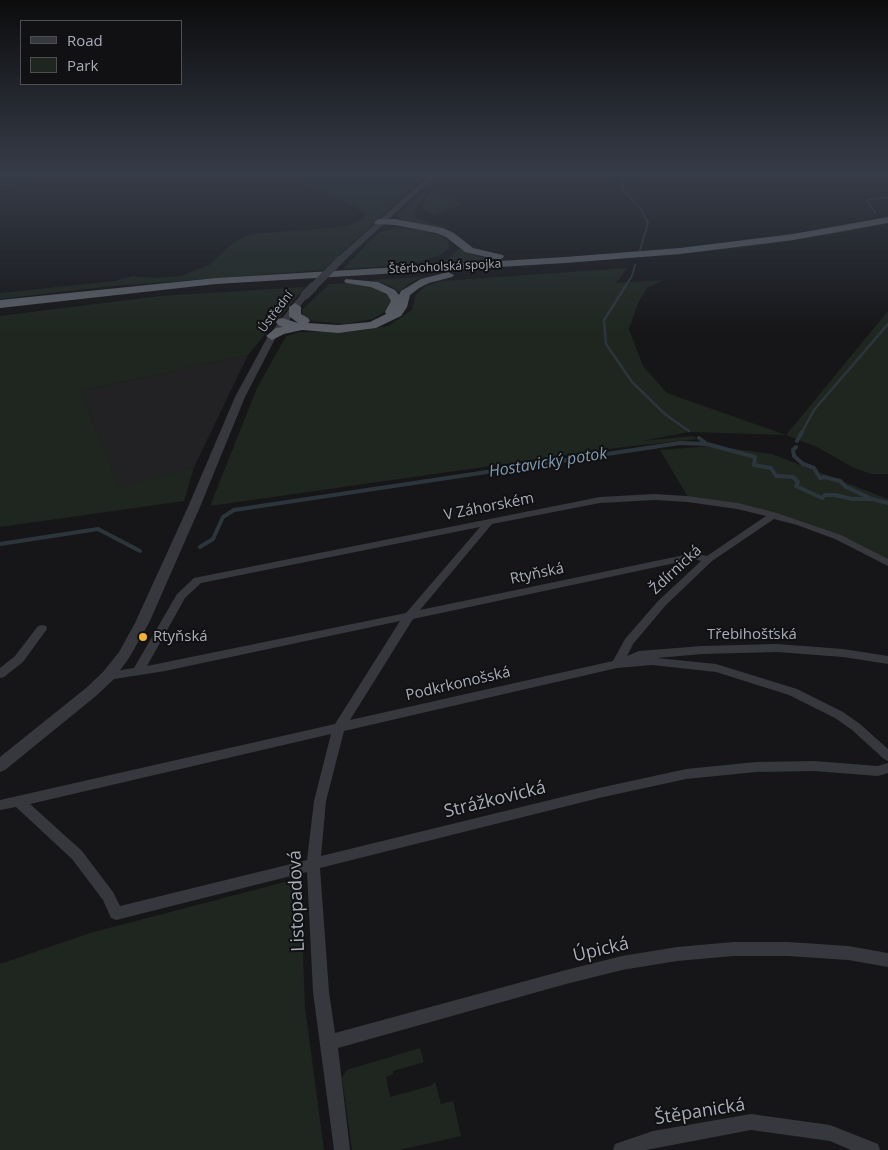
<!DOCTYPE html>
<meta charset="utf-8">
<style>
body{margin:0}
#map{position:relative;width:888px;height:1150px;overflow:hidden;background:#161618;font-family:"Open Sans",sans-serif}
canvas{display:block}
.legend{position:absolute;left:20px;top:20px;width:162px;height:65px;box-sizing:border-box;background:#111113;border:1px solid #4d4f55;margin:0;padding:6px 9px;list-style:none;font-size:15px;color:#a8adb8}
.legend li{display:flex;align-items:center;gap:10px;height:25px}
.legend b{width:25px;border:1px solid #4d4f55}
</style>
<div id="map">
<canvas width="888" height="1150"></canvas>
<ul class="legend">
<li><b style="height:6px;background:#37383d"></b>Road</li>
<li><b style="height:14px;background:#1e261f"></b>Park</li>
</ul>
</div>
<script>
const c = document.querySelector('canvas').getContext('2d');
c.lineJoin = 'round';
function paint(path, color) { c.fillStyle = color; c.fill(path, 'evenodd'); }
const toPath = rows => new Path2D(rows.map(r => 'M' + r).join(''));
function stroke(path, color, width, dash) { c.strokeStyle = color; c.lineWidth = width; c.lineCap = dash ? 'butt' : 'round'; c.setLineDash(dash || []); c.stroke(path); }
function write(font, color, halo, rows, align = 'center') {
  c.font = font + ' "Open Sans",sans-serif'; c.lineWidth = 4; c.setLineDash([]); c.textBaseline = 'middle'; c.strokeStyle = halo; c.fillStyle = color; for (const [text, x, y, turn = 0] of rows) {
    c.save(); c.translate(x, y); c.rotate((+turn || 0) * Math.PI / 180); c.textAlign = isNaN(turn) ? turn : align; if (halo) c.strokeText(text, 0, 0); c.fillText(text, 0, 0); c.restore();
  }
}
paint(toPath([
 [248,355,194,467,119,488,81,391]
]), '#222225');
paint(toPath([
 [0,174,106,174,63,181,35,179,0,186],
 [289,174,427,174,323,270,113,286,0,299,0,293,115,281,132,276,154,278,180,276,209,265,234,242,251,234,341,227,351,225,364,218,365,214,362,211],
 [598,174,654,174,639,179,632,182,631,184,606,181,592,176],
 [429,188,415,212,416,218,449,228,406,222,396,215],
 [433,190,458,200,456,201,461,205,433,215,420,206],
 [888,223,846,232,764,245,642,258,781,241],
 [397,228,421,230,439,235,448,241,449,248,438,256,407,265,343,269,379,232],
 [459,249,480,257,502,261,431,265,449,258],
 [627,268,616,283,663,280,647,288,639,301,629,329,643,366,667,393,786,435,888,311,888,474,871,474,852,467,817,447,786,435,689,432,642,441,693,436,698,439,624,447,210,506,257,388,286,336,299,332,355,331,388,326,412,310,416,295,426,286,442,281],
 [423,277,408,284,400,292,391,286,372,280],
 [355,283,372,286,389,294,393,301,389,309,373,319,344,324,312,321,303,315,302,310,329,284],
 [305,287,248,355,81,391,119,487,194,467,184,501,0,527,0,316,160,296],
 [712,446,772,454,888,499,888,560,855,542,776,513,689,499,660,450],
 [300,878,305,1007,324,1150,0,1150,0,964,90,933],
 [420,1048,424,1062,393,1071,393,1074,386,1077,390,1097,430,1086,435,1082,441,1104,453,1101,461,1136,399,1150,352,1150,342,1078,347,1070]
]), '#1e261f');
stroke(toPath([
 [637,174,623,180,623,190,641,209,648,223,640,250],
 [875,213,867,200,888,197],
 [624,288,632,276,635,265]
]), '#2c353c', 2);
stroke(toPath([
 [625,287,604,320,606,344,632,382,666,415,689,431],
 [801,434,814,410,888,324]
]), '#2c353c', 2.5);
stroke(toPath([
 [699,438,707,444],
 [797,441,802,432],
 [796,447,793,450,794,456,803,464,814,468,820,478,824,477,840,481,846,487,870,498],
 [0,544,98,529,140,551],
 [200,547,213,539,223,517,234,510,680,443,707,444,755,457,754,465,771,468,776,476,793,477,798,482,796,486,822,498,825,495,835,495,852,499,872,499,888,503]
]), '#2c353c', 4);
paint(toPath([
 [576,174,595,174,586,178,576,174],
 [655,494,687,496,738,503,777,513,841,535,888,559,888,566,835,539,797,525,774,519,712,561,666,605,633,644,627,656,639,651,702,646,777,644,843,649,888,656,888,664,843,657,777,652,702,654,657,658,716,664,797,689,843,712,860,724,888,749,888,761,884,759,852,730,835,718,789,695,716,672,652,665,617,668,344,731,326,801,321,856,599,788,686,769,756,762,814,761,878,766,888,763,888,773,878,776,814,771,756,772,686,779,599,798,320,868,329,992,335,1033,566,970,622,956,677,947,734,942,788,942,848,946,888,953,888,967,848,960,788,956,734,956,677,961,622,970,566,984,338,1048,350,1150,334,1150,313,992,307,872,116,920,111,918,103,900,72,859,16,807,0,810,0,800,335,724,400,621,165,671,108,680,104,679,102,676,104,673,134,668,177,594,194,578,600,497,655,494],
 [655,500,687,502,737,509,766,516,707,556,694,553,420,610,492,524,600,503,655,500],
 [480,527,406,613,147,666,185,598,201,583,480,527],
 [694,559,701,561,658,601,625,639,613,661,350,720,413,619,694,559],
 [331,734,314,801,307,860,120,906,113,892,82,851,30,804,331,734],
 [42,625,46,626,47,629,23,662,4,677,0,678,0,668,15,656,38,626,42,625],
 [751,1114,830,1125,878,1144,880,1150,851,1150,830,1141,751,1130,646,1150,613,1150,615,1144,653,1131,751,1114]
]), '#37383d');
paint(toPath([
 [431,174,437,174,343,262,337,262,337,258,431,174],
 [302,293,309,295,276,337,245,397,200,507,149,623,129,658,113,680,96,696,5,770,0,772,0,757,86,688,103,672,119,652,135,623,188,507,235,397,268,336,302,293]
]), '#37383d');
paint(toPath([
 [888,217,888,223,793,240,680,254,565,263,216,284,0,308,0,300,216,278,565,257,680,248,793,234,888,217],
 [379,219,395,219,443,228,454,233,473,248,503,255,504,257,499,260,465,252,446,237,436,233,395,225,375,224,374,222,379,219],
 [448,272,454,275,452,277,429,283,419,288,410,295,407,307,401,316,376,328,338,333,302,330,284,334,272,340,266,336,276,328,283,327,278,325,276,322,278,319,282,318,298,323,289,316,289,307,295,303,301,307,301,314,308,318,310,321,308,323,338,325,370,322,386,314,385,312,391,301,387,294,371,287,346,283,344,281,346,279,378,282,395,290,399,295,401,291,421,279,448,272]
]), '#5b5e65');
stroke(toPath([
 [312,288,340,260]
]), '#37383d', 8);
stroke(toPath([
 [305,295,313,287]
]), '#37383d', 9);
const sky = c.createLinearGradient(0, 0, 0, 335);
sky.addColorStop(0, '#0c0c0d');
sky.addColorStop(0.52, '#363c48');
sky.addColorStop(1, '#363c4800');
c.fillStyle = sky;
c.fillRect(0, 0, 888, 335);
for (const [x, y, r, color] of [
 [143,637,5,"#f2b134"]
]) { const dot = new Path2D(); dot.arc(x, y, r, 0, 2 * Math.PI); c.fillStyle = color; c.fill(dot); stroke(dot, '#111113', 2); }
write('12px', '#a8adb8', '#111113', [
 ["Štěrboholská spojka",445,267,-3],
 ["Ústřední",276,312,-53]
]);
write('15px', '#a8adb8', '#111113', [
 ["V Záhorském",489,507,-11],
 ["Ždírnická",676,570,-43],
 ["Rtyňská",537,574,-12],
 ["Třebihošťská",752,635],
 ["Podkrkonošská",458,684,-13]
]);
write('15px', '#a8adb8', '#111113', [
 ["Rtyňská",153,637]
], 'left');
write('italic 16px', '#7f9bb3', '#111113', [
 ["Hostavický potok",548,463,-9]
]);
write('18px', '#a8adb8', '#111113', [
 ["Strážkovická",495,800,-14],
 ["Listopadová",297,901,-92],
 ["Úpická",601,950,-13],
 ["Štěpanická",700,1112,-9]
]);
</script>
